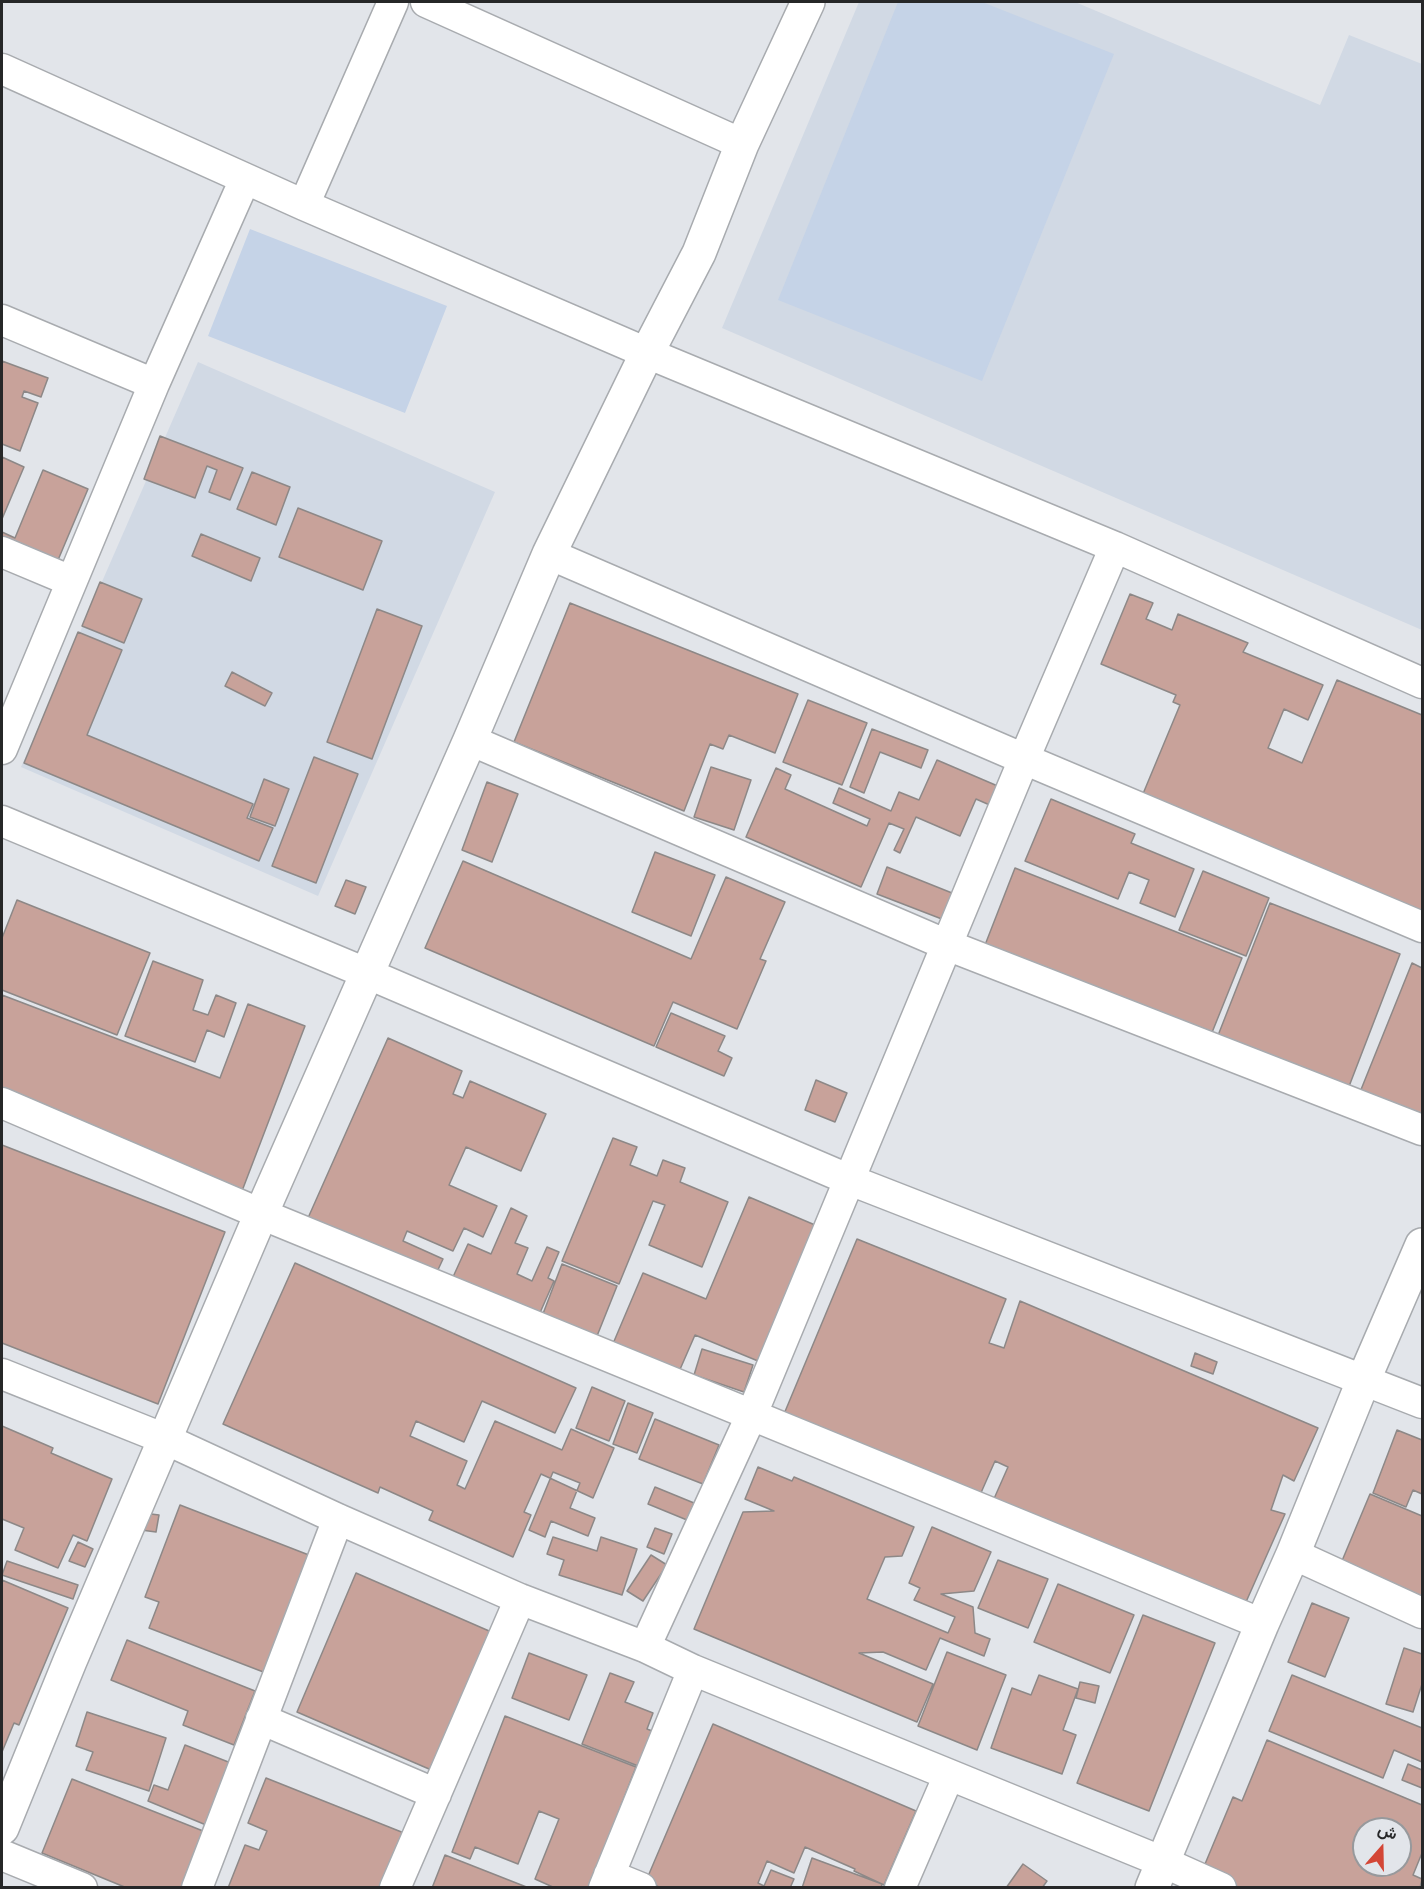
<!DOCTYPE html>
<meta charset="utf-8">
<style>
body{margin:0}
#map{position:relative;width:1424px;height:1889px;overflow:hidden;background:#e2e5ea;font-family:"Public Sans",Vazirmatn,sans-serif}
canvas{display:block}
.frame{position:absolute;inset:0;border:3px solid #262728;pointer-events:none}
.north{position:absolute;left:1352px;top:1817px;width:60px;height:60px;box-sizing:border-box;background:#e2e5ea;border:2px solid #97999c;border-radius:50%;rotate:20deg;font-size:16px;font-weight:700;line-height:24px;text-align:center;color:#262728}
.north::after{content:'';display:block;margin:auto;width:21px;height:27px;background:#d34636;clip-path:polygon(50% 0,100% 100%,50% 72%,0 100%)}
</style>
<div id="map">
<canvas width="1424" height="1889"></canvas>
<div class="frame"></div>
<div class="north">ش</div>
</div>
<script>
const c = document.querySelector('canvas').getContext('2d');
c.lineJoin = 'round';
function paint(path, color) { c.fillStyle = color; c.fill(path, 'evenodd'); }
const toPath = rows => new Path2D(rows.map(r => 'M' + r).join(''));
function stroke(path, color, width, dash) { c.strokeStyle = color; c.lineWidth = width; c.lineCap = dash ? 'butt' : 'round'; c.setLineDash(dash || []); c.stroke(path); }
paint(toPath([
 [859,2,1075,2,1320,105,1349,35,1422,64,1422,630,722,328],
 [198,362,495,492,318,896,21,767]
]), '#d1d9e4');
paint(toPath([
 [898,2,982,2,1114,54,982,381,778,300],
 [250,229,447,306,405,413,208,336]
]), '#c5d3e7');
const building = toPath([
 [2,361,48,378,41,397,24,391,22,397,38,403,20,451,2,444,2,361],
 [160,436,243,468,230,500,209,492,217,470,207,466,195,498,144,479,160,436],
 [2,457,24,467,2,519,2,457],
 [43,470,88,489,50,579,2,559,2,532,15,538,43,470],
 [252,472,290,487,276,525,237,509,252,472],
 [298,508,382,541,363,590,279,557,298,508],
 [201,534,260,558,251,581,192,556,201,534],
 [100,582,142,599,124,643,82,626,100,582],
 [1130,594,1153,603,1146,619,1172,630,1178,614,1248,643,1243,652,1323,685,1308,720,1284,709,1268,748,1302,763,1337,680,1422,715,1422,918,1140,801,1180,705,1173,702,1176,695,1101,664,1130,594],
 [570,603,798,694,775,753,729,735,723,749,710,744,684,811,514,742,570,603],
 [377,609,422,626,372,759,327,742,377,609],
 [78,632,122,650,87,735,253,804,247,818,273,828,259,861,24,763,78,632],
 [232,672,272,693,265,706,225,686,232,672],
 [808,700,867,723,842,785,783,762,808,700],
 [872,729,928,750,921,768,880,752,864,793,850,787,872,729],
 [314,757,358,774,316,883,272,866,314,757],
 [937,760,1000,787,992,806,976,799,960,836,916,817,900,853,894,850,904,829,889,823,861,887,746,837,776,768,791,775,785,789,867,826,870,819,833,803,839,788,891,811,899,792,919,800,937,760],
 [711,767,751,780,734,830,694,817,711,767],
 [264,779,289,789,275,826,250,817,264,779],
 [487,782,518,794,492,862,462,850,487,782],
 [1051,799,1135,834,1131,843,1194,869,1175,917,1140,903,1149,880,1129,872,1118,899,1025,861,1051,799],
 [655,852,715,875,691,936,632,912,655,852],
 [463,861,691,959,726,877,785,902,760,959,766,961,737,1029,673,1002,654,1046,425,948,463,861],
 [887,867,957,895,947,921,877,894,887,867],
 [1015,868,1242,958,1211,1035,985,945,1015,868],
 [1203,871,1269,898,1246,956,1179,930,1203,871],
 [346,880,366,887,355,914,335,906,346,880],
 [17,900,150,953,117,1035,2,990,2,938,17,900],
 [1270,903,1400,954,1348,1089,1217,1038,1270,903],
 [153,961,203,980,193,1010,208,1015,216,995,236,1003,224,1037,207,1030,195,1062,125,1036,153,961],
 [1412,963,1422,968,1422,1129,1356,1102,1412,963],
 [2,995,220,1078,248,1004,305,1026,242,1191,2,1099,2,995],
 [671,1013,725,1036,718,1051,732,1058,724,1076,656,1047,671,1013],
 [388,1038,462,1071,453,1094,463,1098,470,1081,546,1114,521,1171,466,1147,449,1185,497,1206,483,1237,464,1228,453,1251,407,1231,403,1241,443,1259,436,1274,308,1218,388,1038],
 [816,1080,847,1093,835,1122,805,1110,816,1080],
 [613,1138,637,1147,630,1165,657,1176,663,1160,685,1168,680,1182,728,1202,702,1267,649,1245,665,1205,653,1201,619,1284,562,1261,613,1138],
 [2,1145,225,1232,158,1404,2,1343,2,1145],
 [749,1197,815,1225,758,1361,695,1335,678,1374,612,1346,643,1273,706,1299,749,1197],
 [511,1208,527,1216,515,1243,528,1248,517,1274,532,1281,547,1247,559,1252,548,1278,554,1281,539,1315,453,1277,468,1244,491,1254,511,1208],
 [857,1239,1006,1299,989,1343,1004,1348,1020,1301,1318,1428,1294,1481,1283,1475,1271,1510,1285,1514,1242,1611,993,1501,1008,1467,995,1461,980,1495,784,1414,857,1239],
 [295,1263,576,1388,555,1433,482,1401,464,1442,416,1421,410,1436,467,1461,457,1485,465,1489,495,1421,562,1450,571,1429,614,1448,593,1498,541,1474,524,1512,531,1515,513,1557,429,1520,433,1511,380,1487,378,1493,223,1424,295,1263],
 [562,1264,617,1286,595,1341,541,1319,562,1264],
 [702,1349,753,1365,744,1392,694,1375,702,1349],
 [1195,1353,1217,1362,1213,1374,1191,1366,1195,1353],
 [592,1387,625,1401,609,1441,576,1428,592,1387],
 [628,1403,653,1413,637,1453,613,1444,628,1403],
 [655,1419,719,1445,703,1484,639,1459,655,1419],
 [2,1426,53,1448,51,1453,112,1479,87,1541,73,1535,58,1568,15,1550,24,1528,2,1519,2,1426],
 [1397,1430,1422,1440,1422,1494,1413,1490,1406,1507,1373,1493,1397,1430],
 [758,1467,792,1481,794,1477,914,1527,902,1556,885,1557,867,1599,948,1633,955,1617,914,1600,920,1588,909,1583,932,1527,991,1552,974,1591,941,1594,973,1607,975,1633,990,1639,984,1656,940,1638,926,1670,883,1652,859,1653,933,1684,917,1722,694,1629,743,1512,774,1511,745,1499,758,1467],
 [553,1472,580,1483,570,1508,595,1518,588,1536,551,1521,545,1537,529,1530,553,1472],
 [655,1487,694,1503,687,1520,648,1504,655,1487],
 [1370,1494,1422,1516,1422,1602,1339,1568,1370,1494],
 [180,1505,314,1557,279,1678,149,1628,159,1602,145,1597,180,1505],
 [143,1513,159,1515,156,1532,141,1530,143,1513],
 [655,1528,672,1534,664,1554,647,1547,655,1528],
 [553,1537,597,1551,601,1537,637,1549,622,1595,559,1575,564,1560,547,1554,553,1537],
 [78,1542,93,1549,85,1567,69,1561,78,1542],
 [651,1555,667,1565,643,1601,627,1591,651,1555],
 [998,1560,1048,1579,1028,1628,978,1608,998,1560],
 [7,1561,78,1585,73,1599,2,1575,7,1561],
 [356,1573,496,1634,436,1772,297,1712,356,1573],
 [2,1580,68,1608,19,1725,14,1723,2,1752,2,1580],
 [1058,1584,1134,1615,1110,1673,1034,1642,1058,1584],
 [1312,1603,1349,1618,1325,1677,1288,1662,1312,1603],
 [1143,1615,1215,1643,1149,1811,1077,1783,1143,1615],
 [127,1640,255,1691,234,1745,183,1725,188,1711,111,1680,127,1640],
 [1404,1648,1422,1654,1422,1684,1413,1712,1386,1704,1404,1648],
 [947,1652,1006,1675,977,1750,918,1726,947,1652],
 [529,1653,587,1675,569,1720,512,1698,529,1653],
 [610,1673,634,1682,625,1702,653,1713,647,1729,665,1736,651,1771,582,1744,610,1673],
 [1039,1675,1078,1689,1063,1730,1076,1735,1062,1774,991,1748,1012,1688,1031,1695,1039,1675],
 [1292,1675,1422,1728,1422,1762,1394,1750,1383,1778,1269,1731,1292,1675],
 [1080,1682,1099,1686,1095,1703,1076,1698,1080,1682],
 [87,1712,166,1738,149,1791,86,1770,93,1752,76,1746,87,1712],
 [505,1716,636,1767,589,1888,555,1888,535,1879,559,1819,539,1811,518,1864,475,1847,470,1859,452,1852,505,1716],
 [713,1724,916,1811,884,1885,854,1871,855,1869,805,1847,794,1873,767,1861,758,1883,764,1886,771,1870,794,1879,790,1888,661,1888,646,1881,713,1724],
 [1267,1740,1422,1805,1422,1853,1413,1875,1422,1879,1420,1888,1226,1888,1200,1876,1233,1797,1242,1801,1267,1740],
 [1364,1829,1400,1829,1400,1865,1364,1865,1364,1829],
 [185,1745,236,1765,211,1827,148,1801,154,1785,168,1790,185,1745],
 [1408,1764,1422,1770,1422,1788,1402,1780,1408,1764],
 [266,1778,409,1835,388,1888,228,1888,245,1845,259,1850,267,1831,248,1823,266,1778],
 [72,1779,203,1831,186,1874,198,1879,195,1888,127,1888,42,1853,72,1779],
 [445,1855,529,1888,432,1888,445,1855],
 [812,1858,882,1884,881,1888,802,1888,812,1858],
 [1023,1864,1047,1881,1042,1888,1006,1888,1023,1864]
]);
paint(building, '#c8a29a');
stroke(building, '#8d8887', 1.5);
const minor = toPath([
 [426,2,742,144],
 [2,69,304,205,647,353,1115,547,1422,683],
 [304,205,393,2],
 [2,320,154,384],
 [2,552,71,581],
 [549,554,1024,759,1422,927],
 [470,740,947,945,1422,1130],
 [2,749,154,384,245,179],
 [2,821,366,973,850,1180,1422,1403],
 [2,1103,261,1214,1262,1624],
 [2,1374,165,1439,338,1519,520,1599,645,1647,693,1670,1163,1862,1221,1888],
 [1293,1554,1422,1613],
 [645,1647,752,1414,1024,759,1115,547],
 [261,1719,436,1794],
 [2,1855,82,1888],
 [609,1875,641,1888],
 [197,1888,338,1519],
 [395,1888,520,1599],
 [604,1888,693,1670],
 [900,1888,949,1775]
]);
const tertiary = toPath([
 [2,1828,70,1661,261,1214,470,740,549,554,647,353,699,253,742,144,808,2],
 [1152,1888,1262,1624,1293,1554,1364,1379,1422,1245]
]);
stroke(minor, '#a8abaf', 33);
stroke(tertiary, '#a8abaf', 36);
stroke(minor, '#fff', 30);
stroke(tertiary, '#fff', 33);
</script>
